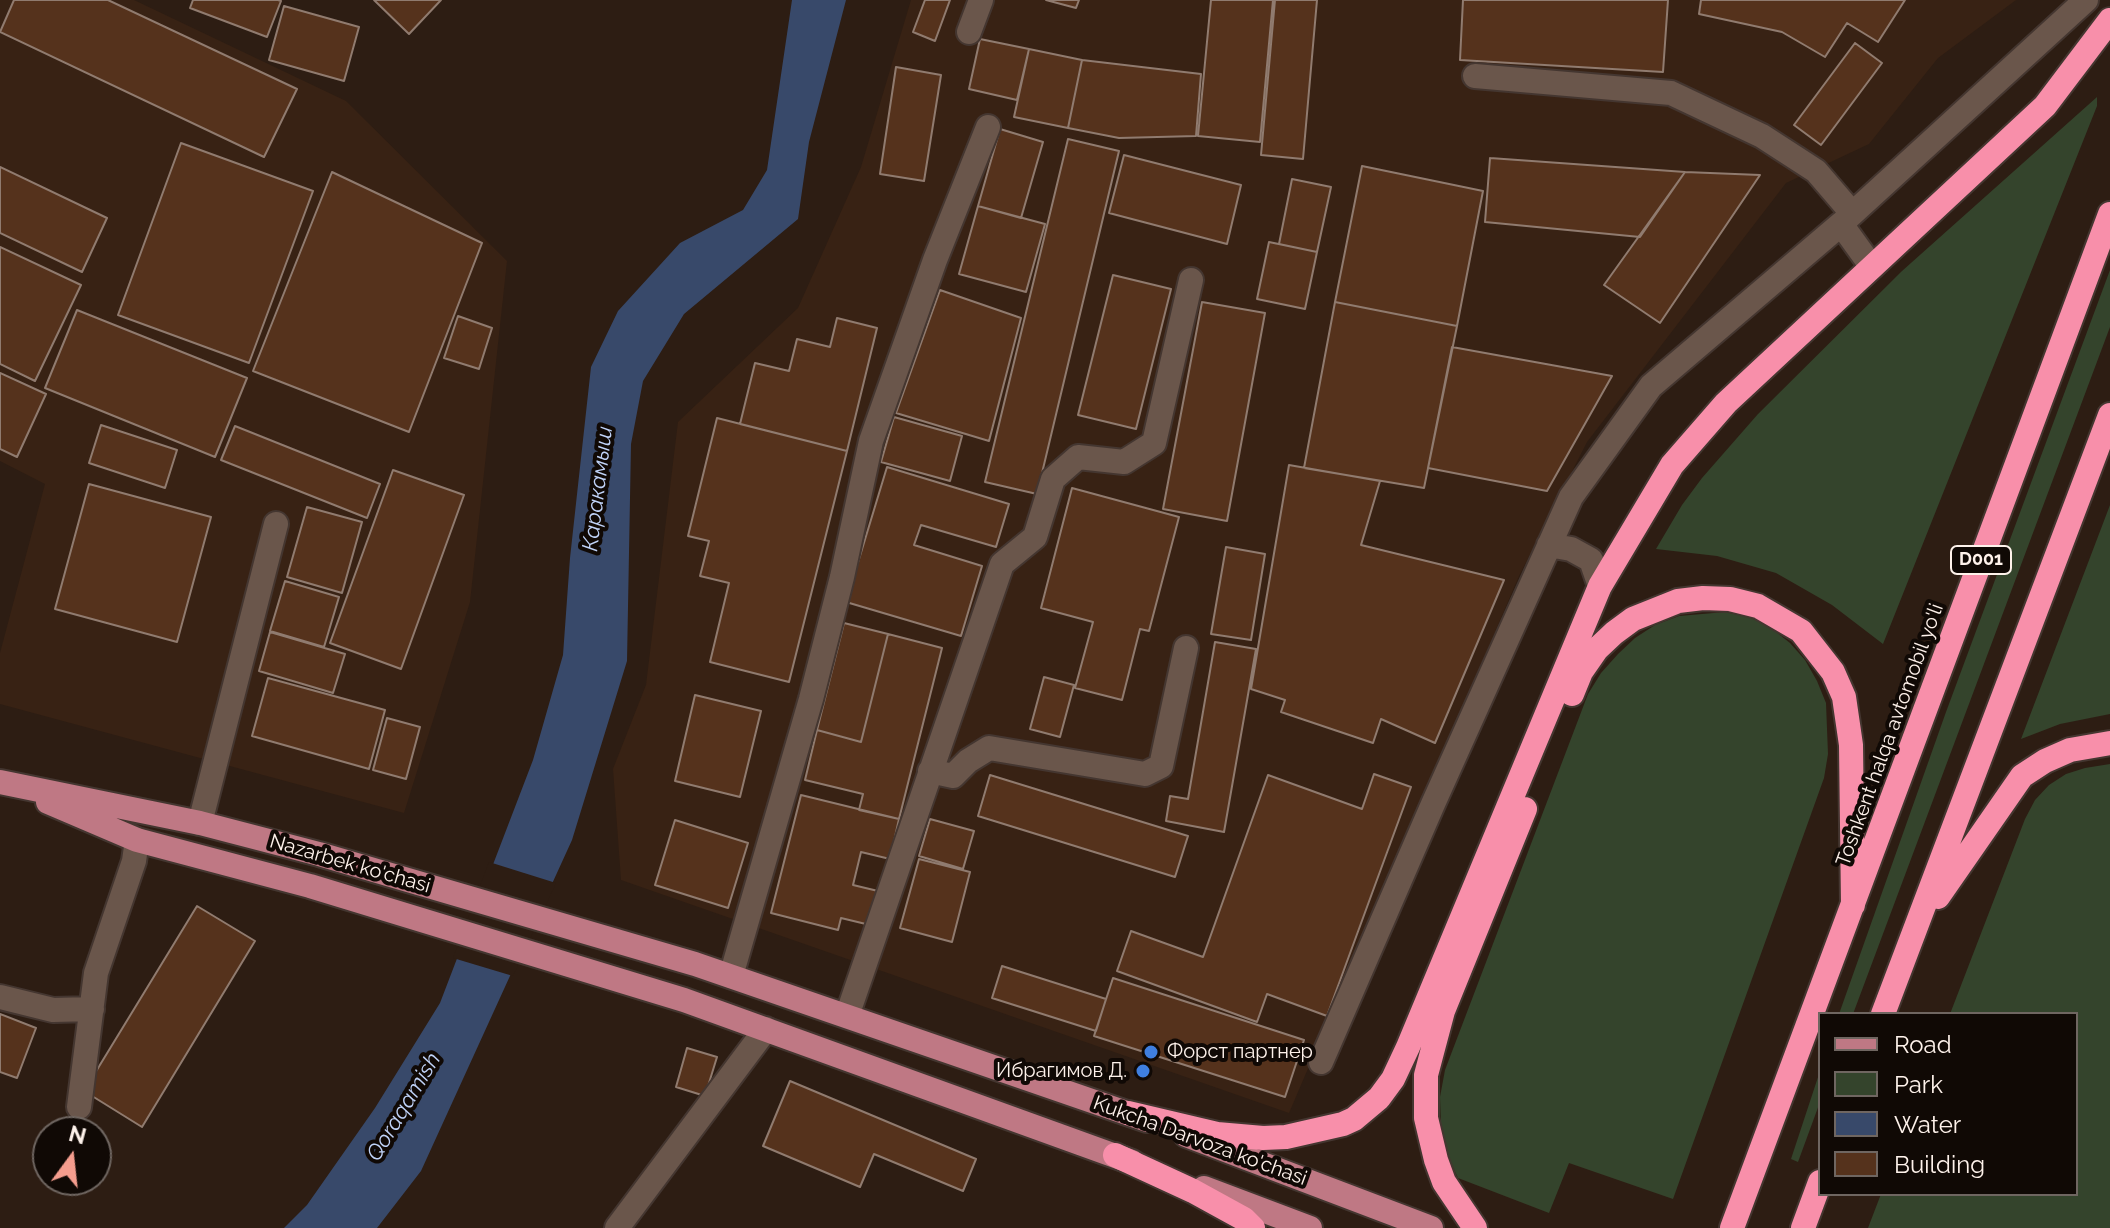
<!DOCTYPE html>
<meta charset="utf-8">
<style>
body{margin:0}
#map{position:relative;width:2110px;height:1228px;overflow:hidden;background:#2d1d13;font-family:Raleway,sans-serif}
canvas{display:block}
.legend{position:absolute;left:1818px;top:1012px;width:260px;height:184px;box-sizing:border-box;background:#100905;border:2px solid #6f6661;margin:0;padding:10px 14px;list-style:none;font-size:24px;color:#fef2eb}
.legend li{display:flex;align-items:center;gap:16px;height:40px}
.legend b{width:40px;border:2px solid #6f6661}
.north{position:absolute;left:32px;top:1116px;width:80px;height:80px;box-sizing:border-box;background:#100905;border:2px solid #6f6661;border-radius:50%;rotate:15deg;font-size:22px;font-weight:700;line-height:32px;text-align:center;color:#fef2eb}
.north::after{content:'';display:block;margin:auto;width:28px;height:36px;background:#f59d8e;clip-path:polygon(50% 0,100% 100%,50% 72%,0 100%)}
</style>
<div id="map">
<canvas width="2110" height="1228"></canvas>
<ul class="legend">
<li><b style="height:10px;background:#bf7884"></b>Road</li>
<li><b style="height:22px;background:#34442c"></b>Park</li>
<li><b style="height:22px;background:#38496a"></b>Water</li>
<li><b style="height:22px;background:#55321c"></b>Building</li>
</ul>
<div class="north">N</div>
</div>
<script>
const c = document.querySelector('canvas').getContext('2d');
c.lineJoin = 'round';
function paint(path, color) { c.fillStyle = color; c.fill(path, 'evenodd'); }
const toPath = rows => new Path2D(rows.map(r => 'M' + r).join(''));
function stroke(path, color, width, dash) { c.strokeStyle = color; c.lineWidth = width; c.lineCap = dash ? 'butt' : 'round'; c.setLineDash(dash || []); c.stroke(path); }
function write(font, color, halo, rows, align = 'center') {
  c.font = font + ' Raleway,sans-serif'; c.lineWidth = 8; c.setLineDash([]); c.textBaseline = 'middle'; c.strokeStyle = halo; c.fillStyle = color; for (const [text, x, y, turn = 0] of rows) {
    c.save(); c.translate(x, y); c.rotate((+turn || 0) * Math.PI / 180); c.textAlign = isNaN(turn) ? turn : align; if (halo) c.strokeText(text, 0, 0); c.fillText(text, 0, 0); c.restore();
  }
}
paint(toPath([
 [0,0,134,0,346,101,507,261,470,602,404,813,0,704,0,653,45,484,0,461],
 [911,0,2016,0,1938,58,1869,144,1786,183,1587,442,1519,576,1289,1113,621,880,613,769,646,685,678,422,798,308,861,167]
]), '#382214');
paint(toPath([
 [2097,97,2097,106,1883,644,1832,605,1776,573,1717,556,1656,549,1682,505,1702,478,1758,414,1902,271],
 [2110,270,2110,327,1853,1014,1839,1014,1946,712],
 [2110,505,2110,714,2060,724,2021,739],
 [1725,612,1749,617,1770,627,1790,643,1805,660,1817,681,1826,703,1828,754,1824,778,1673,1199,1569,1163,1549,1213,1458,1178,1446,1153,1441,1126,1440,1097,1445,1070,1588,694,1601,673,1618,654,1635,638,1655,625,1679,616],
 [2110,764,2110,1228,1868,1228,1881,1194,2076,1194,2076,1014,1950,1014,2025,819,2035,800,2049,785,2066,774,2085,768],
 [1820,1071,1820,1102,1798,1162,1791,1159]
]), '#34442c');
paint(toPath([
 [792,0,846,0,809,142,798,219,684,314,643,381,631,444,627,661,572,840,421,1171,377,1228,284,1228,307,1205,375,1108,440,1003,533,760,563,655,570,558,591,367,618,311,680,243,743,210,767,170]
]), '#38496a');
paint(toPath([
 [489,862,556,883,513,976,453,958]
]), '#2d1d13');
const building = toPath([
 [14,0,108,0,297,89,264,157,0,32,14,0],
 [193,0,278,0,281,1,267,37,190,8,193,0],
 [374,0,441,0,409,34,374,0],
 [925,0,950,0,935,41,913,32,925,0],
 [1046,0,1079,0,1076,8,1046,0],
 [1211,0,1273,0,1260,142,1198,136,1211,0],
 [1275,0,1317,0,1303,159,1261,155,1275,0],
 [1463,0,1668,0,1663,72,1460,60,1463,0],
 [1701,0,1905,0,1878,42,1847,23,1825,57,1782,32,1699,14,1701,0],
 [284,6,359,27,344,81,269,60,284,6],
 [980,39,1029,49,1017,100,969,89,980,39],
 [1855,43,1882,63,1821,145,1794,125,1855,43],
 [1029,49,1082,60,1068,128,1014,117,1029,49],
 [1082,60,1201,74,1196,136,1119,138,1068,128,1082,60],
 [896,67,941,75,924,181,880,174,896,67],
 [1000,129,1043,142,1021,218,978,206,1000,129],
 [1068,139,1119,151,1037,494,985,482,1068,139],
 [181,143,313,191,249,363,118,315,181,143],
 [1124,155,1241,185,1227,244,1109,213,1124,155],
 [1490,158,1685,172,1640,237,1485,222,1490,158],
 [1362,166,1483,191,1457,326,1335,302,1362,166],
 [0,167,107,218,82,272,0,233,0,167],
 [332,172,482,243,409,432,253,371,332,172],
 [1685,172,1760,175,1660,323,1604,285,1685,172],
 [1292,179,1331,187,1317,252,1279,244,1292,179],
 [978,206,1045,224,1026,292,959,274,978,206],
 [1269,242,1317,252,1305,309,1257,299,1269,242],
 [0,247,81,285,35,381,0,364,0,247],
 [1113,275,1171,289,1136,429,1078,415,1113,275],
 [940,290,1021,318,989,441,896,413,940,290],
 [1202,302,1265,313,1227,521,1163,509,1202,302],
 [1335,302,1457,326,1424,488,1304,468,1335,302],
 [77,310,247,378,215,457,45,388,77,310],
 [458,316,492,328,479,369,444,358,458,316],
 [837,318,877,328,847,451,740,424,755,363,789,371,797,339,830,347,837,318],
 [1452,347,1612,376,1547,491,1428,468,1452,347],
 [0,373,46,394,17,457,0,449,0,373],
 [894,417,962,436,950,481,881,462,894,417],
 [717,418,847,451,789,682,710,662,729,583,700,576,709,541,688,536,717,418],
 [101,425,177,450,165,488,89,463,101,425],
 [235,426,380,484,367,518,221,460,235,426],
 [1289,465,1380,481,1361,545,1504,580,1435,743,1381,719,1373,743,1281,712,1285,700,1251,689,1289,465],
 [887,467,1009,504,996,547,921,525,914,545,982,566,961,636,846,602,887,467],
 [393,470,464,495,401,669,330,643,393,470],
 [89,484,211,517,177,642,55,609,89,484],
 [1072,488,1179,517,1149,631,1140,629,1122,700,1075,688,1093,622,1041,608,1072,488],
 [307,507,362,522,342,593,287,577,307,507],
 [1226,547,1265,554,1251,640,1211,634,1226,547],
 [285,581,339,597,324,647,270,631,285,581],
 [844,623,888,634,861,742,817,730,844,623],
 [270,632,345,654,333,693,259,671,270,632],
 [888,634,942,648,899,819,859,810,863,794,805,780,817,730,861,742,888,634],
 [1215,642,1256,649,1224,832,1166,821,1170,796,1188,799,1215,642],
 [1044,677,1074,685,1060,737,1030,729,1044,677],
 [268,678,385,710,369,769,252,736,268,678],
 [695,695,761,711,740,797,675,781,695,695],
 [387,718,420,727,406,779,373,770,387,718],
 [1374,774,1411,787,1327,1016,1267,994,1257,1022,1117,971,1131,931,1203,957,1268,775,1362,809,1374,774],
 [990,775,1188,836,1175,877,978,816,990,775],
 [801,795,899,819,890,859,861,852,853,885,878,891,870,925,841,918,838,930,771,913,801,795],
 [930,819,974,831,963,869,919,856,930,819],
 [675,820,748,843,728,908,655,885,675,820],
 [919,859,970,872,952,942,900,928,919,859],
 [197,906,255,941,142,1127,84,1091,197,906],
 [1002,966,1106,999,1096,1031,992,998,1002,966],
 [1113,978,1304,1040,1285,1097,1094,1036,1113,978],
 [0,1014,36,1028,17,1078,0,1072,0,1014],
 [687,1048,717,1057,705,1096,676,1087,687,1048],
 [790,1081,976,1159,963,1191,874,1154,860,1187,763,1146,790,1081]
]);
paint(building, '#55321c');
stroke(building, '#907b6f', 2);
const minor = toPath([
 [969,32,981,0],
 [1475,76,1671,93,1762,136,1816,171,1852,213],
 [1841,224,1872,267],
 [1549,545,1571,549,1591,560,1600,586],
 [930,771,953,776,968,761,989,748,1145,774,1161,766,1186,648],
 [200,823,276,524],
 [731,976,811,699,842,577,871,441,935,260,988,127],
 [0,997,53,1010,92,1009],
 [847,1016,1002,564,1035,537,1053,479,1078,457,1124,462,1154,443,1191,280],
 [1321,1062,1433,804,1571,497,1651,386,1841,224,2086,0],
 [79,1107,96,973,134,861,137,840],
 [617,1228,766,1029]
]);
const major = toPath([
 [0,782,200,823,319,854,695,964,1147,1120],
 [48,802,137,840,310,886,684,1000,1132,1162],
 [1186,1135,1431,1228],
 [1204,1188,1310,1228]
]);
const highway = toPath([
 [1572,694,1581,672,1597,649,1614,633,1633,619,1678,601,1703,598,1730,599,1758,606,1801,631,1833,672,1844,697,1851,745,1853,905],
 [1938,897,2022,776,2045,761,2070,750,2110,743],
 [1883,1014,2110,415],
 [1128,1113,1217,1134,1263,1138,1286,1137,1343,1124,1354,1119,1379,1098,1393,1079,1408,1047,1600,586,1672,465,1726,403,2045,106,2110,20],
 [1115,1155,1193,1191,1244,1219,1253,1228],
 [1475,1228,1444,1182,1436,1160,1426,1118,1426,1075,1443,1011,1525,809],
 [1732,1228,2110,214],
 [1803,1228,1820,1182]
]);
stroke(minor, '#443630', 28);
stroke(major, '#443630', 28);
stroke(highway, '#443630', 28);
stroke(minor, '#6a564b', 24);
stroke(major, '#bf7884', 24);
stroke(highway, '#f88faa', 24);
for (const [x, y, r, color] of [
 [1151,1052,8,"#3f7fe0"],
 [1143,1071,8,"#3f7fe0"]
]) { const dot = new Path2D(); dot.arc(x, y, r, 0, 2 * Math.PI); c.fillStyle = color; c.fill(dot); stroke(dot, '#100905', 3); }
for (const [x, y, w] of [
 [1981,560,60]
]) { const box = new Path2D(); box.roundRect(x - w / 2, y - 14, w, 28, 6); c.fillStyle = '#100905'; c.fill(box); stroke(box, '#fef2eb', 2); }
write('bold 18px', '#fef2eb', null, [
 ["D001",1981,560]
]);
write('20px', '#fef2eb', '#100905', [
 ["Toshkent halqa avtomobil yo'li",1890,735,-70],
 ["Nazarbek ko'chasi",350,864,16],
 ["Kukcha Darvoza ko'chasi",1200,1141,20]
]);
write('20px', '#fef2eb', '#100905', [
 ["Форст партнер",1167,1052],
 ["Ибрагимов Д.",1127,1071,"right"]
], 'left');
write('italic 22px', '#c0d3f8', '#100905', [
 ["Каракамыш",598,489,-83],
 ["Qoraqamish",404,1107,-59]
]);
</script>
